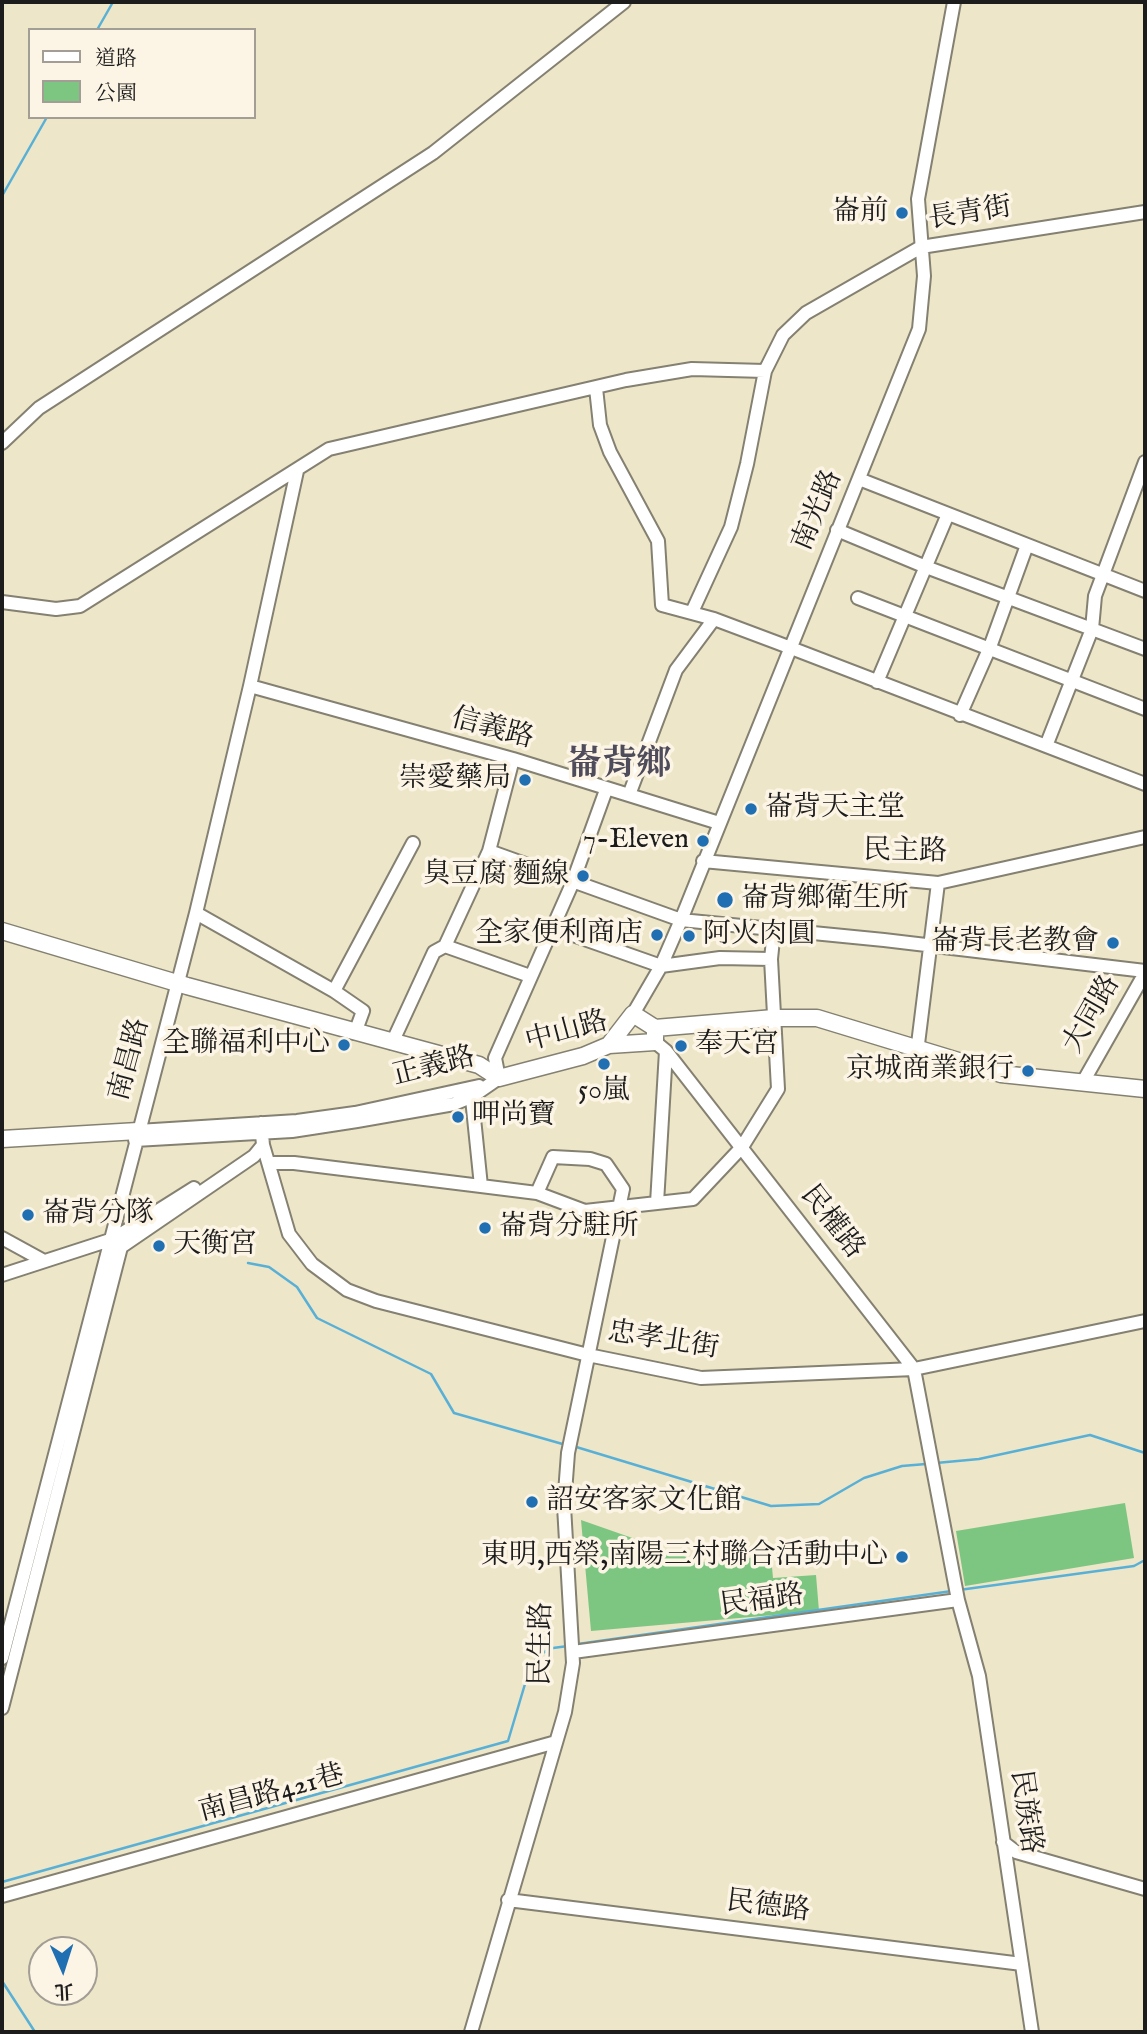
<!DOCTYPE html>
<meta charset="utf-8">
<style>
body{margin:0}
#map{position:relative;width:1147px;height:2034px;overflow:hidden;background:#ede6c8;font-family:"IM FELL English","Noto Serif TC",serif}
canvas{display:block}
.frame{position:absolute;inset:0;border:4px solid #1c1c1c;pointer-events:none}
.legend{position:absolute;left:28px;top:28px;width:228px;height:91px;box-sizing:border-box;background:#fcf5e5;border:2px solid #a29e95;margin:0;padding:9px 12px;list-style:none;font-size:21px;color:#1c1c1c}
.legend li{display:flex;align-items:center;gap:14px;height:35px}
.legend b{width:35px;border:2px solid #a29e95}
.north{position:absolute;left:28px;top:1936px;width:70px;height:70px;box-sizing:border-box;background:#fcf5e5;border:2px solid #a29e95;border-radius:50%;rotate:177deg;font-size:19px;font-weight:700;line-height:28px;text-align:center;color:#1c1c1c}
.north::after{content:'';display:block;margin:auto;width:24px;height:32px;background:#1f6fb2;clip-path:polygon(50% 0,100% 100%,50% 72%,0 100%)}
</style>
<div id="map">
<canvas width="1147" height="2034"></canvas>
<div class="frame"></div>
<ul class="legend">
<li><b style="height:9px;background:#fff"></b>道路</li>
<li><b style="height:19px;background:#7dc682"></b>公園</li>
</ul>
<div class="north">北</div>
</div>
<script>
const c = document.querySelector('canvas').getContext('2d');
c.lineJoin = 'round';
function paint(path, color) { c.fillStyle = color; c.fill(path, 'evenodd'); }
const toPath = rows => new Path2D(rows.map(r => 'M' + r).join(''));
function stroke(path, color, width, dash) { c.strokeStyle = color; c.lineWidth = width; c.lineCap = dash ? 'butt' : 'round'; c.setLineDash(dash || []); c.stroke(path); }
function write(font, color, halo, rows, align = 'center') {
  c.font = font + ' "IM FELL English","Noto Serif TC",serif'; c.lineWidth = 7; c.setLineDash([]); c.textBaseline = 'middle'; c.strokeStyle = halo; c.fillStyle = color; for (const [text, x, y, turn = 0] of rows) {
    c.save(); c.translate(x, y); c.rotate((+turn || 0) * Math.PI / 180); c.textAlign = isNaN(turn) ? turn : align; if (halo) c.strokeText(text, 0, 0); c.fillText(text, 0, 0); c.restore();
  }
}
paint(toPath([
 [1125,1503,1134,1558,965,1586,956,1531],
 [581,1520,701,1562,771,1556,773,1578,816,1575,819,1611,591,1631]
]), '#7dc682');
stroke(toPath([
 [97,30,113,2],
 [2,196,47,117],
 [248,1263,269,1267,297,1287,317,1318,431,1374,454,1413,566,1445],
 [573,1446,771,1506,819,1504,864,1478,902,1466,926,1464],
 [936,1463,979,1459,1090,1435,1145,1453],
 [959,1590,1134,1566,1145,1560],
 [578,1644,952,1591],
 [2,1882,508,1741,525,1684,538,1655,553,1648,568,1646],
 [2,1981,35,2032]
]), '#59b0d6', 2.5);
const minor = toPath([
 [596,388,600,425,610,452,658,541,662,605,714,619,778,643,1145,784],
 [2,443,39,408,433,153,624,2],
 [859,479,1145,591],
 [837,530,926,567,1145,649],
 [858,598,1145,709],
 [2,602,56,609,80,606,329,449,626,380,692,369,765,371],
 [692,612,731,527,747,464,765,371,783,335,806,313,921,247,1145,212],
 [877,682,948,514],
 [250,686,513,759,719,823],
 [960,715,990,647,1027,545],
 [1046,746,1092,629,1095,596,1145,462],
 [629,795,676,670,714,619],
 [489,851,681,920,884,940,1145,971],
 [703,861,938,883,1145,837],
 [196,913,334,991,363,1011,355,1033],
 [553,928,661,966,720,958,771,959],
 [445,946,489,851,513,759],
 [445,946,530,976],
 [334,991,413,843],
 [633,1014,661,966,681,920,919,329,924,276,918,199,954,2],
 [655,1042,666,1051,914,1369,958,1600,979,1676,1032,2032],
 [392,1043,434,952,445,946],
 [917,1052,938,883],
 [499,1078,495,1058,572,884,606,790],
 [1083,1082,1145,973],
 [471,1089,481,1186,537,1193,585,1211,693,1199,742,1147,778,1089,771,959,774,930],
 [261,1123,263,1145,289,1234,312,1264,347,1290,376,1301,588,1355,701,1378,914,1369,1145,1321],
 [138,1131,297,1121,355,1113,479,1086],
 [135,1140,292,1131,357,1121,454,1104,473,1096,499,1078],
 [269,1163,294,1163,481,1186],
 [657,1203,666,1051],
 [2,1238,44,1261],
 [2,1275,113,1239,194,1188],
 [573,1652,958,1600],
 [2,1658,196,913,250,686,297,471],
 [2,1708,121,1247,254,1156,263,1145],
 [1003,1842,1016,1852,1145,1889],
 [2,1896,556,1742],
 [508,1900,1022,1964],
 [471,2032,565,1712,573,1663,564,1506,568,1453,623,1189,606,1164,590,1159,553,1157,537,1193]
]);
const major = toPath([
 [2,931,187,986,479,1065,499,1078,583,1056,609,1045,655,1042,655,1028],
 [655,1028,774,1018,817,1018,1001,1074,1145,1089],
 [609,1045,633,1014,655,1028],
 [2,1139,138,1131]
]);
stroke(minor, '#848172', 16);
stroke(major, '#848172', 19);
stroke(minor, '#fff', 12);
stroke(major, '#fff', 16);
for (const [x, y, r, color] of [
 [902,213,7,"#1f6fb2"],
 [525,780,7,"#1f6fb2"],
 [751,809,7,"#1f6fb2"],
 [703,841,7,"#1f6fb2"],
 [583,876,7,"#1f6fb2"],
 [725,900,9,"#1f6fb2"],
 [657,935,7,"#1f6fb2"],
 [689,936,7,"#1f6fb2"],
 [1113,943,7,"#1f6fb2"],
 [344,1045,7,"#1f6fb2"],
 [681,1046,7,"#1f6fb2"],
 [604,1064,7,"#1f6fb2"],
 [1028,1071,7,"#1f6fb2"],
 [458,1117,7,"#1f6fb2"],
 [28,1215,7,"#1f6fb2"],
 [485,1228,7,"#1f6fb2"],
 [159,1246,7,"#1f6fb2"],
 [532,1502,7,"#1f6fb2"],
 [902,1557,7,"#1f6fb2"]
]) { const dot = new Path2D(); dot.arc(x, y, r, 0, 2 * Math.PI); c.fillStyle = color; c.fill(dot); stroke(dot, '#fcf5e5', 2.5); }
write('28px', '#1c1c1c', '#fcf5e5', [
 ["崙前",888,213],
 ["崇愛藥局",511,780],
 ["崙背天主堂",765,809,"left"],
 ["7-Eleven",689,841],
 ["臭豆腐 麵線",569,876],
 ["崙背鄉衛生所",741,900,"left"],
 ["全家便利商店",643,935],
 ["阿火肉圓",703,936,"left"],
 ["崙背長老教會",1099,943],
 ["全聯福利中心",330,1045],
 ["奉天宮",695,1046,"left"],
 ["京城商業銀行",1014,1071],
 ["50嵐",604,1092,"center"],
 ["呷尚寶",472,1117,"left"],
 ["崙背分隊",42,1215,"left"],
 ["崙背分駐所",499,1228,"left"],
 ["天衡宮",173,1246,"left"],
 ["詔安客家文化館",546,1502,"left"],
 ["東明,西榮,南陽三村聯合活動中心",888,1557]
], 'right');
write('28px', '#1c1c1c', '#fcf5e5', [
 ["長青街",970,215,-9],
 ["南光路",819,511,-67],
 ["信義路",492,730,15],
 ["民主路",905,853,1],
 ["大同路",1093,1015,-60],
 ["中山路",567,1033,-15],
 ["南昌路",131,1060,-75],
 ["正義路",434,1068,-14],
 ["民權路",831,1223,52],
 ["忠孝北街",663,1342,9],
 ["民福路",762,1602,-8],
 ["民生路",543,1644,-89],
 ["南昌路421巷",272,1795,-15],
 ["民族路",1024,1812,82],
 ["民德路",768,1908,7]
]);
write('bold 35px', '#4e4b5a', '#fcf5e5', [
 ["崙背鄉",619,767]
]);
</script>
